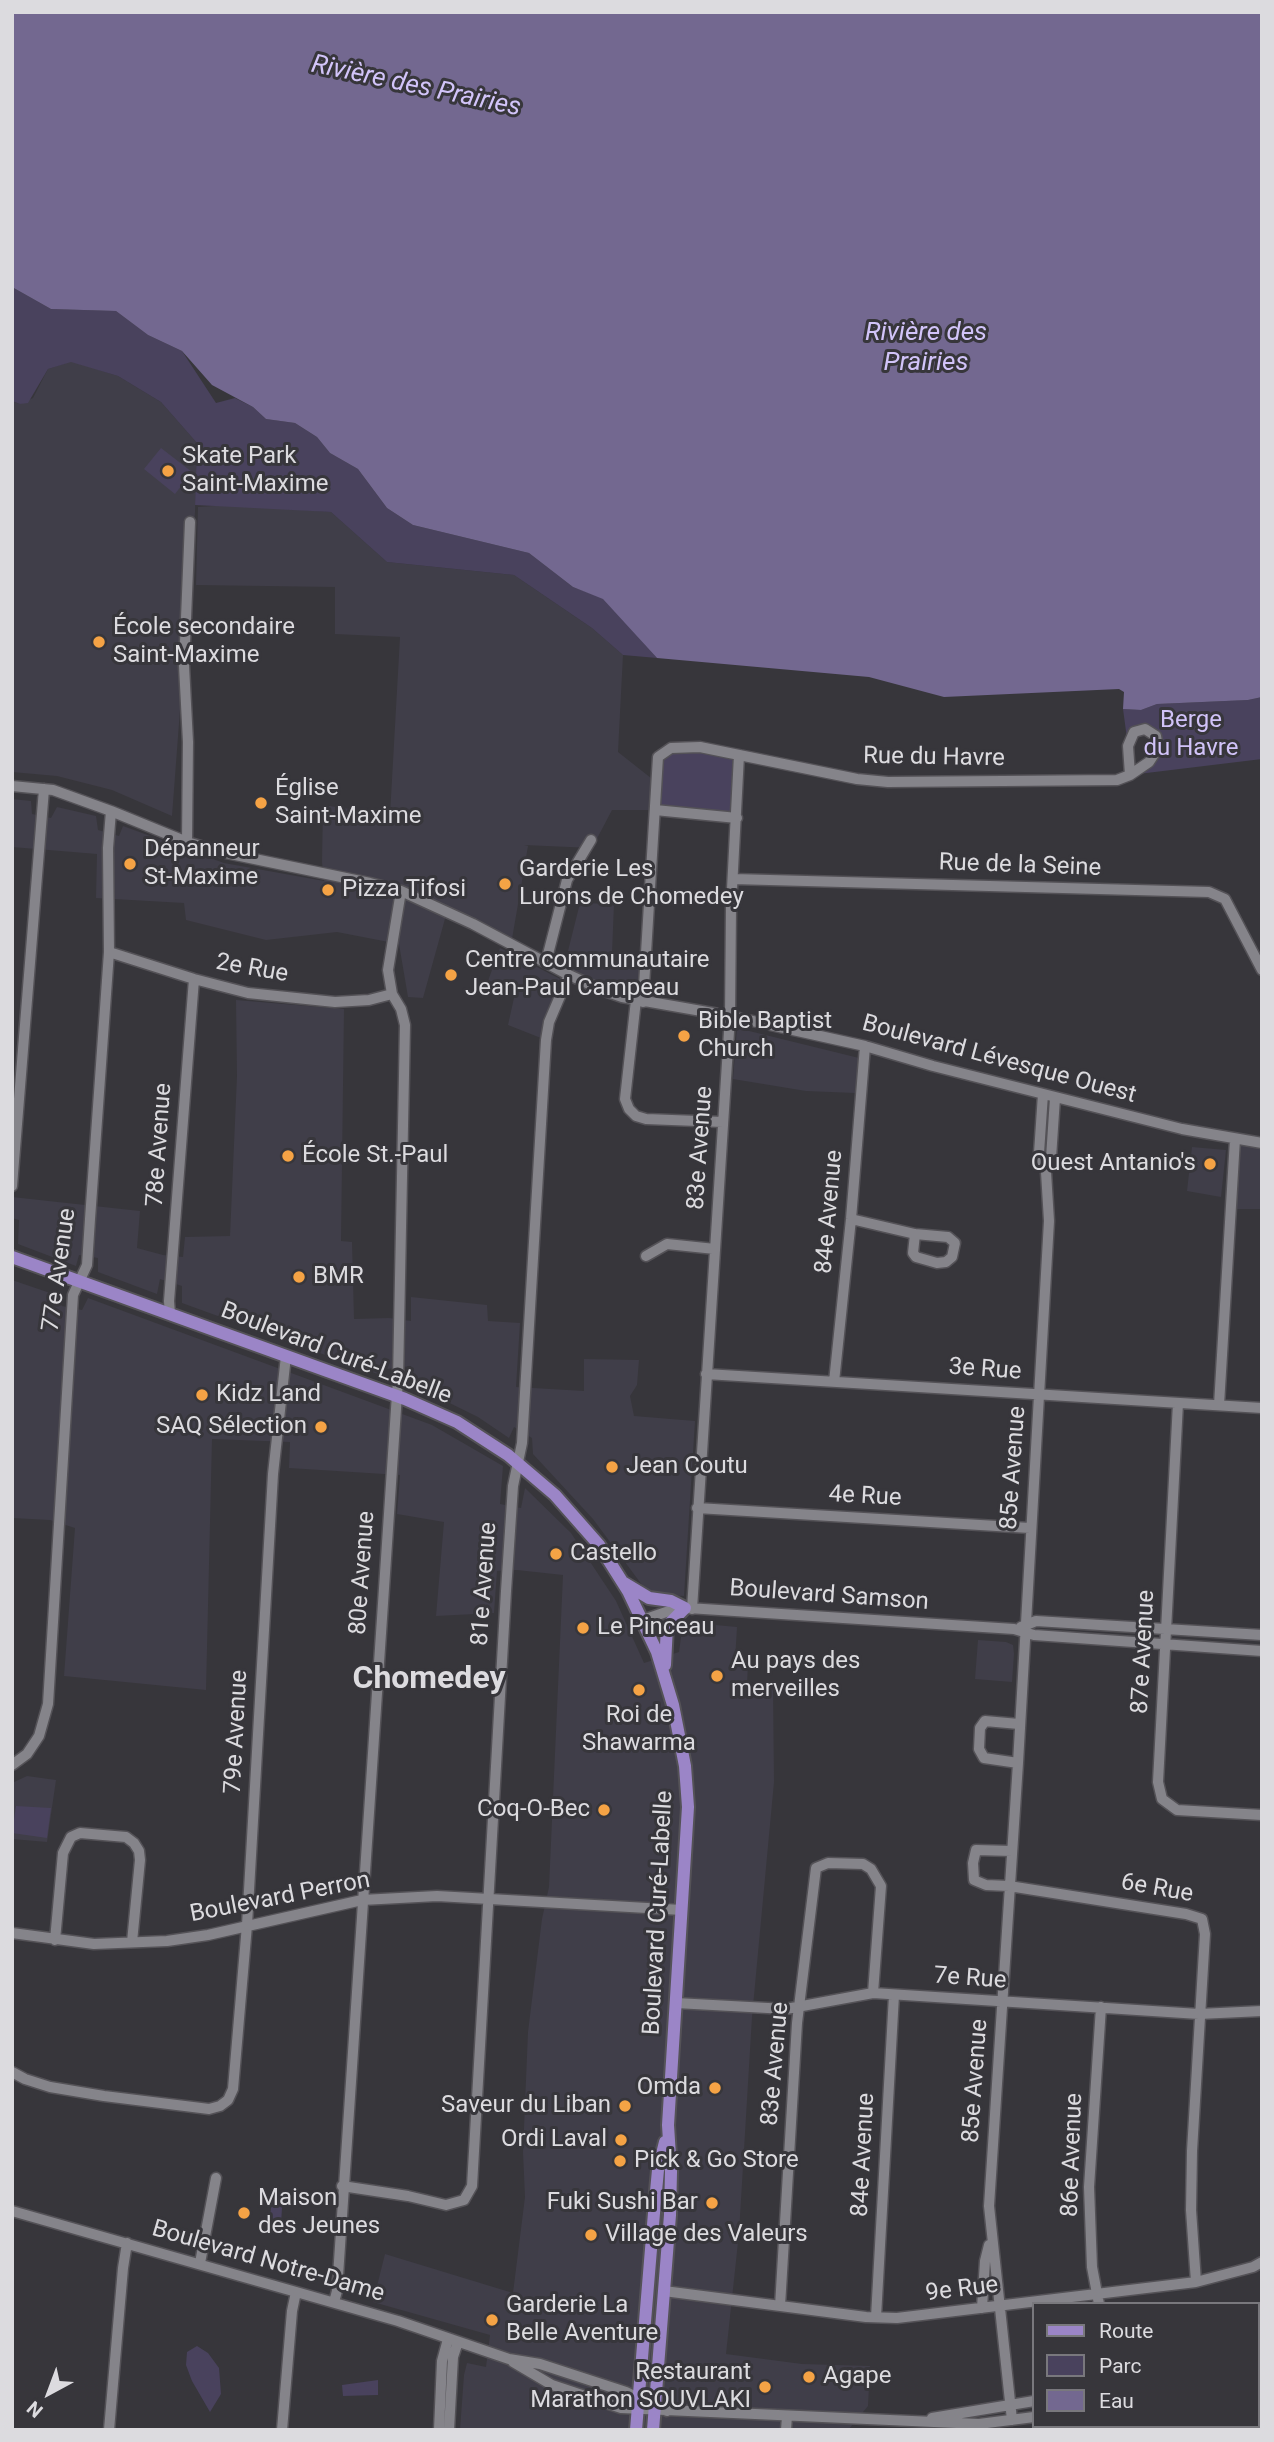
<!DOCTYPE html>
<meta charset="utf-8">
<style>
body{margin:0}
#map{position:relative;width:1274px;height:2442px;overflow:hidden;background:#37363b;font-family:Roboto,sans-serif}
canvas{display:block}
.frame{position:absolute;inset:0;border:14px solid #dcdbdf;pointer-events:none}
.legend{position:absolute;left:1032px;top:2302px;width:228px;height:126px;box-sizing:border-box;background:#37363b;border:2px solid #79787d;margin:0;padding:9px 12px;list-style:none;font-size:21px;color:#dcdbdf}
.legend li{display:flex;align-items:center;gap:14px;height:35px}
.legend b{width:35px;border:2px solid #79787d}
.north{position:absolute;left:14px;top:2358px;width:70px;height:70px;-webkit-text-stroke:5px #37363b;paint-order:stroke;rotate:221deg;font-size:19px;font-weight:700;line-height:28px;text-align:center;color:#dcdbdf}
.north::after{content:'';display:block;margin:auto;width:24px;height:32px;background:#dcdbdf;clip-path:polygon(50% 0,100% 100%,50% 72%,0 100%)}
</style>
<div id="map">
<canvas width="1274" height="2442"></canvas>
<div class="frame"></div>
<ul class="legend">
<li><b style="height:9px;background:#9b85c7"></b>Route</li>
<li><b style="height:19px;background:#49425d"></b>Parc</li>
<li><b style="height:19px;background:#736890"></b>Eau</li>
</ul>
<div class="north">N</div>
</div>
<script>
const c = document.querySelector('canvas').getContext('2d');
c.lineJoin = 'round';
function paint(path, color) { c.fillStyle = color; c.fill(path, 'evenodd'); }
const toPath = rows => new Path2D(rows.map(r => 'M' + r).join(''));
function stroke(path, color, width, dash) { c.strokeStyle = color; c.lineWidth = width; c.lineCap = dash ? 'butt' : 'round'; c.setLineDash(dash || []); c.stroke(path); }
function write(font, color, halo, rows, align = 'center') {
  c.font = font + ' Roboto,sans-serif'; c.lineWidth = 6; c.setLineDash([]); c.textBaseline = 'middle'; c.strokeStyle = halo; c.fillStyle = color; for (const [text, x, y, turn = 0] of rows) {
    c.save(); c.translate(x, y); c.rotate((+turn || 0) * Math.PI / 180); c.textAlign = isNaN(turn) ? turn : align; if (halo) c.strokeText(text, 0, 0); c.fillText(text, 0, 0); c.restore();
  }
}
paint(toPath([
 [71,361,118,376,161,402,197,443,195,512,172,816,112,790,57,776,12,772,12,401,20,404,33,398,48,369],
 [230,505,331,512,387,562,514,575,592,628,623,655,618,752,656,782,655,810,612,810,592,848,524,845,528,846,512,939,448,908,423,998,408,997,399,944,337,932,266,940,186,920,184,903,96,898,97,854,12,847,12,799,31,801,32,814,51,818,57,807,96,816,98,830,119,836,123,826,224,863,324,881,322,862,323,805,390,815,400,637,335,634,335,587,196,585,198,507],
 [580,903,614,904,612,953,640,955,638,996,597,984,564,967],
 [500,948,568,983,546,1040,508,1025,514,998,485,989],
 [236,1000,344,1009,341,1241,352,1242,354,1319,389,1318,411,1321,411,1297,487,1305,488,1321,520,1323,516,1387,584,1391,584,1359,639,1360,637,1385,630,1396,634,1416,695,1421,684,1596,660,1595,645,1589,593,1519,533,1454,532,1438,514,1427,509,1438,478,1417,411,1384,411,1366,387,1369,383,1376,182,1303,182,1286,160,1279,157,1294,98,1272,98,1258,79,1255,76,1266,18,1244,19,1220,12,1218,12,1197,140,1211,137,1248,163,1255,183,1257,185,1237,230,1236,237,1076],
 [737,1028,859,1058,855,1093,806,1091,733,1079],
 [1235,1139,1262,1143,1262,1209,1229,1209],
 [1192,1147,1226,1150,1221,1197,1187,1191],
 [12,1280,53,1294,62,1306,82,1310,88,1298,432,1425,503,1466,500,1504,521,1508,525,1488,571,1533,616,1601,644,1663,679,1652,683,1622,737,1627,735,1661,748,1662,747,1686,773,1687,774,1782,752,2017,739,2233,726,2354,802,2364,870,2366,868,2406,848,2430,460,2430,464,2375,467,2363,486,2367,490,2335,373,2302,385,2254,513,2293,525,2197,523,2152,528,2032,542,1919,549,1887,563,1575,517,1570,497,1571,494,1613,436,1616,444,1522,397,1514,400,1475,289,1468,290,1442,212,1439,206,1690,64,1676,75,1528,50,1520,12,1518],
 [978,1640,1006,1642,1013,1645,1014,1654,1012,1682,975,1679],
 [27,1776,56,1780,47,1842,12,1839,12,1783]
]), '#403e49');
paint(toPath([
 [12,287,51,309,116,311,148,335,182,351,216,403,235,398,253,407,266,419,295,423,317,437,330,453,358,469,387,508,413,525,529,553,573,587,603,598,657,658,623,655,592,628,514,575,387,562,331,512,195,505,197,443,161,402,118,376,71,362,48,369,28,403,20,404,12,401],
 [161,448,192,472,175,494,144,469],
 [1262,697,1262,759,1130,775,1158,748,1156,736,1134,732,1128,746,1123,709,1141,710,1157,704,1248,700],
 [671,748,739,755,737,818,655,810,658,757],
 [16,1806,51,1808,47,1838,12,1833],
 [278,2192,287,2199,282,2208,281,2224,275,2228,269,2225,271,2208,274,2196],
 [197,2346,208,2353,219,2368,221,2394,210,2412,192,2381,186,2365,187,2352],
 [378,2380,378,2395,343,2396,342,2385]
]), '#49425d');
paint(toPath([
 [12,12,1262,12,1262,697,1248,700,1157,704,1141,710,1123,709,1124,692,1119,689,944,697,869,677,657,658,603,599,573,587,529,553,413,525,387,508,358,469,330,453,317,437,295,423,266,419,253,407,212,385,182,351,148,335,116,311,51,309,12,287]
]), '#736890');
const minor = toPath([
 [12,786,53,790,111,811,187,842,221,852,370,883,401,891,473,924,569,975,602,990,622,997,730,1016,865,1046,933,1066,1182,1129,1262,1143],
 [655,810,737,818],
 [187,842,188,742,184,666,190,522],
 [733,879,1209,892,1225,899,1262,970],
 [109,952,194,979,248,993,335,1002,369,1000,392,994],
 [546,962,567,880,591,840],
 [636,1000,625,1099,629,1109,636,1116,646,1119,723,1122],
 [643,1002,658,757,671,748,700,747,857,779,888,782,1117,780,1130,775,1149,762,1158,748,1156,736,1145,729,1134,732,1128,746,1130,775],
 [1046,1171,1051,1158,1055,1098],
 [12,1186,44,789],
 [851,1219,915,1234],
 [915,1234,948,1237,955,1243,952,1257,946,1262,937,1263,916,1257,913,1253,915,1234],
 [646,1256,667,1244,715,1249],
 [170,1314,169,1301,194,979],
 [706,1374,1262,1408],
 [834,1382,851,1219,865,1046],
 [1178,1403,1158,1782,1162,1799,1177,1810,1262,1815],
 [1219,1405,1235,1139],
 [697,1508,1030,1528],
 [692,1609,730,1016,731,908,739,755],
 [643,1620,669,1611,688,1608,1014,1629,1034,1635,1262,1651],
 [1021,1627,1036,1621,1262,1635],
 [1018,1763,984,1758,979,1749,980,1728,985,1721,1019,1724],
 [12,1765,27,1754,39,1736,48,1704,73,1295,87,1265,90,1219,109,952,108,848,111,811],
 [1012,1851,976,1850,973,1863,974,1880,986,1885,1009,1886,1186,1914,1202,1919,1205,1934,1192,2151,1191,2210,1196,2282],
 [12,1933,94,1944,167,1941,208,1935,362,1900,437,1896,682,1910],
 [55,1940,63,1853,71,1837,80,1833,126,1837,134,1843,139,1851,140,1860,132,1942],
 [676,2003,786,2009,873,1993,1199,2014,1262,2011],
 [12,2072,25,2079,50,2087,104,2096,209,2109,220,2106,228,2100,233,2089,247,1925,273,1474,286,1356],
 [342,2186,408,2196,446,2205,464,2200,472,2186,506,1591,513,1486,522,1443,546,1040,549,1022,569,975],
 [12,2211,398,2321,509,2359,540,2364,626,2392,667,2411],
 [200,2263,216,2178],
 [664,2291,866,2317,897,2318,1196,2282,1253,2267,1262,2262],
 [334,2302,337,2291,398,1379,405,1025,401,1009,392,994,388,970,401,891],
 [1099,2304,1092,2267,1089,2187,1101,2007],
 [780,2306,797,2023,816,1868,828,1863,863,1864,871,1869,881,1886,873,1993],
 [982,2308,985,2261,989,2245],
 [876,2317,894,1995],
 [513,2362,552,2385,621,2408,979,2424,1034,2417],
 [1258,2372,1262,2372],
 [932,2418,1034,2401],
 [1012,2420,989,2206,1018,1763,1049,1221,1046,1172,1039,1153,1043,1094],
 [1142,2426,1150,2430],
 [1179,2426,1187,2430],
 [109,2430,123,2268,127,2243],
 [282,2430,292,2311,296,2292],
 [439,2430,442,2361,448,2339],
 [449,2430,453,2357,458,2342],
 [786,2430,787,2416],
 [1209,2430,1210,2426]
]);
const major = toPath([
 [12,1257,405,1399,457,1422,508,1455,555,1495,599,1545,628,1591,657,1652,673,1705,685,1766,688,1807,668,2125,671,2172,670,2215,653,2430],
 [624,1583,649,1598,671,1601,685,1608,667,1626,665,1665],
 [636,2430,654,2213,658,2170,665,2142]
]);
stroke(minor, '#545257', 13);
stroke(major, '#545257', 16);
stroke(minor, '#85848a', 10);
stroke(major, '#9b85c7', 12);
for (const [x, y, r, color] of [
 [168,471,7,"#f5a345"],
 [99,642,7,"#f5a345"],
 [261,803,7,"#f5a345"],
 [130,864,7,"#f5a345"],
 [505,884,7,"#f5a345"],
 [328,890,7,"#f5a345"],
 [451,975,7,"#f5a345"],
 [684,1036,7,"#f5a345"],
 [288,1156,7,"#f5a345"],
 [1210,1164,7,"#f5a345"],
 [299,1277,7,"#f5a345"],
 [202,1395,7,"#f5a345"],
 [321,1427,7,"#f5a345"],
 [612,1467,7,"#f5a345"],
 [556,1554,7,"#f5a345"],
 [583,1628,7,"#f5a345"],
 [717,1676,7,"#f5a345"],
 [639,1690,7,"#f5a345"],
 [604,1810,7,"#f5a345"],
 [715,2088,7,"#f5a345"],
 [625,2106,7,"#f5a345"],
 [621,2140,7,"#f5a345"],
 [620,2161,7,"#f5a345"],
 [712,2203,7,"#f5a345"],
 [244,2213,7,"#f5a345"],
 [591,2235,7,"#f5a345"],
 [492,2320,7,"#f5a345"],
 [809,2377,7,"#f5a345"],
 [765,2387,7,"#f5a345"]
]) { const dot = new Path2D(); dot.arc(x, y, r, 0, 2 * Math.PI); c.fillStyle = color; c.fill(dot); stroke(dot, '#37363b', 2.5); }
write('24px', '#dcdbdf', '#37363b', [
 ["Skate Park",182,457],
 ["Saint-Maxime",182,485],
 ["École secondaire",113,628],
 ["Saint-Maxime",113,656],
 ["Église",275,789],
 ["Saint-Maxime",275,817],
 ["Dépanneur",144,850],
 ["St-Maxime",144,878],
 ["Garderie Les",519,870],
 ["Lurons de Chomedey",519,898],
 ["Pizza Tifosi",342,890],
 ["Centre communautaire",465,961],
 ["Jean-Paul Campeau",465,989],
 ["Bible Baptist",698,1022],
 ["Church",698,1050],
 ["École St.-Paul",302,1156],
 ["Ouest Antanio's",1196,1164,"right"],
 ["BMR",313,1277],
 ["Kidz Land",216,1395],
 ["SAQ Sélection",307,1427,"right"],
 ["Jean Coutu",626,1467],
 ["Castello",570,1554],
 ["Le Pinceau",597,1628],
 ["Au pays des",731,1662],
 ["merveilles",731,1690],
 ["Roi de",639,1716,"center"],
 ["Shawarma",639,1744,"center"],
 ["Coq-O-Bec",590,1810,"right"],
 ["Omda",701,2088,"right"],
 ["Saveur du Liban",611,2106,"right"],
 ["Ordi Laval",607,2140,"right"],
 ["Pick & Go Store",634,2161],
 ["Maison",258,2199],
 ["des Jeunes",258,2227],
 ["Fuki Sushi Bar",698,2203,"right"],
 ["Village des Valeurs",605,2235],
 ["Garderie La",506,2306],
 ["Belle Aventure",506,2334],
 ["Restaurant",751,2373,"right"],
 ["Marathon SOUVLAKI",751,2401,"right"],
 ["Agape",823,2377]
], 'left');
write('24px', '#d1c3f8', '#37363b', [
 ["Berge",1191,721],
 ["du Havre",1191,749]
]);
write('24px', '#dcdbdf', '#37363b', [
 ["Rue du Havre",934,758,1],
 ["Rue de la Seine",1020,866,2],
 ["2e Rue",252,969,10],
 ["Boulevard Lévesque Ouest",999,1060,15],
 ["78e Avenue",160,1145,-86],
 ["83e Avenue",701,1148,-86],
 ["84e Avenue",830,1212,-85],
 ["77e Avenue",60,1270,-82],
 ["Boulevard Curé-Labelle",336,1354,21],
 ["3e Rue",985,1370,4],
 ["85e Avenue",1014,1468,-86],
 ["4e Rue",865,1497,3],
 ["80e Avenue",363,1573,-86],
 ["81e Avenue",485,1584,-86],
 ["Boulevard Samson",829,1596,4],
 ["87e Avenue",1144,1652,-87],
 ["79e Avenue",237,1732,-87],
 ["6e Rue",1157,1889,10],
 ["Boulevard Perron",280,1898,-11],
 ["Boulevard Curé-Labelle",659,1913,-87],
 ["7e Rue",970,1979,4],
 ["83e Avenue",776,2064,-85],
 ["85e Avenue",976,2081,-86],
 ["84e Avenue",864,2155,-87],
 ["86e Avenue",1073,2155,-88],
 ["Boulevard Notre-Dame",268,2262,16],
 ["9e Rue",962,2290,-7]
]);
write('italic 26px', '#d2c4f9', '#37363b', [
 ["Rivière des Prairies",416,87,12],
 ["Rivière des",926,333],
 ["Prairies",926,363]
]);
write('bold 32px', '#dcdbdf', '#37363b', [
 ["Chomedey",429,1680]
]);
</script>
